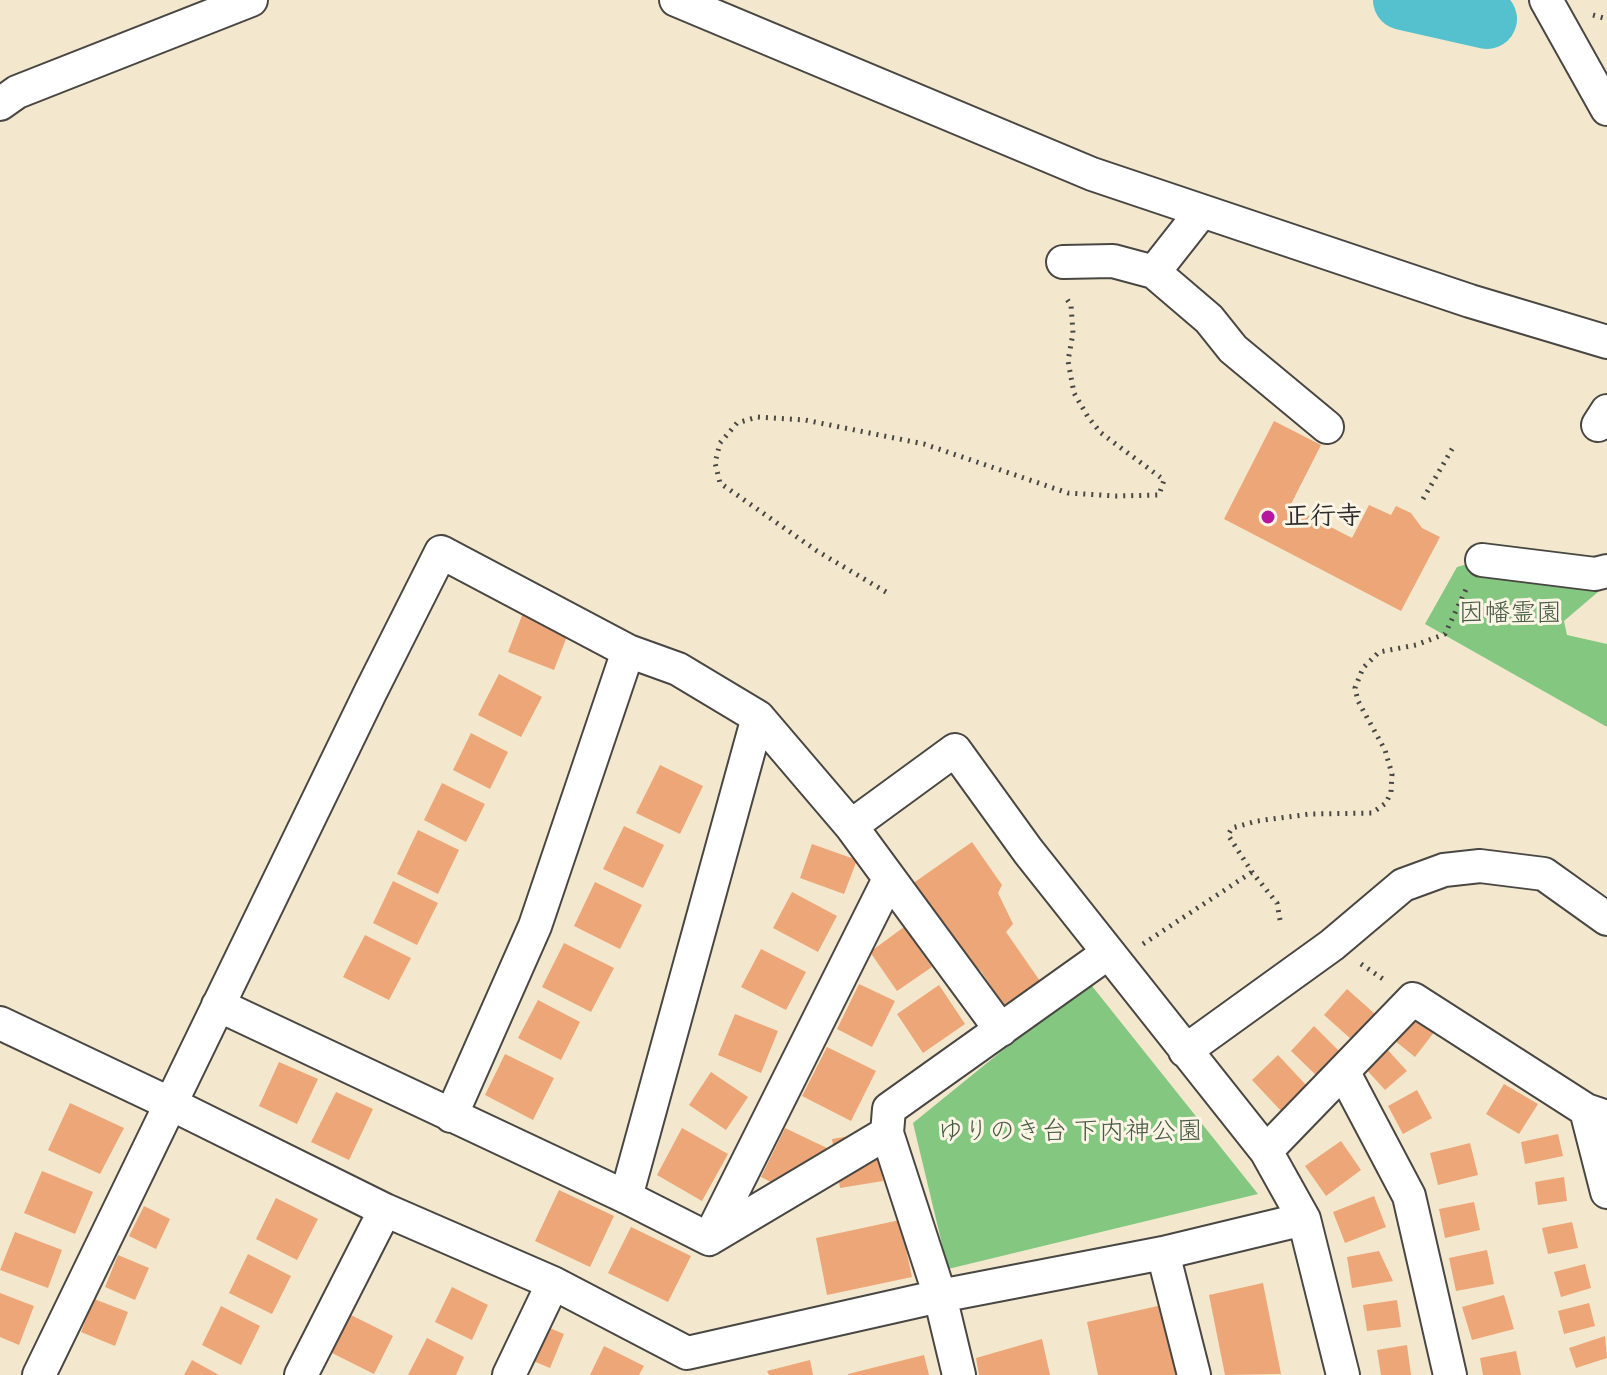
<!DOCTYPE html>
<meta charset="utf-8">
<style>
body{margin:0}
canvas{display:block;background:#f3e8cd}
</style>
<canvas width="1607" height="1375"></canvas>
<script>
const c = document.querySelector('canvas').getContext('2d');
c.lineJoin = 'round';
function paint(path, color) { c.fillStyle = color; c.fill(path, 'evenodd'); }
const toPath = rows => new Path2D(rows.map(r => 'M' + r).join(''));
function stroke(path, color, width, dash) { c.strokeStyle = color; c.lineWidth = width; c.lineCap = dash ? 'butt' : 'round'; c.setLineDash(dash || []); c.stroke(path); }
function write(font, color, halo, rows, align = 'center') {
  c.font = font + ' Pangolin,"Klee One",sans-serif'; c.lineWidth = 6; c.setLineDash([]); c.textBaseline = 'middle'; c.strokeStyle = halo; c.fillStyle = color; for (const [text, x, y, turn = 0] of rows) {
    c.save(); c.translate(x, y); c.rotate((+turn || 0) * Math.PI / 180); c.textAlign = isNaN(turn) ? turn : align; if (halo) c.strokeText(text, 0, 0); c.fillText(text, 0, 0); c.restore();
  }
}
paint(toPath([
 [1482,560,1595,574,1598,592,1564,621,1567,635,1607,644,1607,727,1425,624,1457,567],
 [1088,981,1258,1194,948,1269,913,1123]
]), '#84c780');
stroke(toPath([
 [1403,0,1487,19]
]), '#55c1cf', 60);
paint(toPath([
 [1274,421,1321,445,1290,506,1352,538,1369,505,1391,515,1396,506,1411,513,1422,528,1440,537,1401,611,1224,519],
 [523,613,569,631,554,670,508,652],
 [499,674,542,697,521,737,478,715],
 [471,733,508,752,490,789,453,770],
 [660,765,703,786,680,834,636,813],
 [442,783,485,804,466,842,424,820],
 [624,826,664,845,643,888,603,869],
 [418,830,459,850,438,894,397,874],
 [972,842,1002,885,998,893,1013,924,1006,932,1040,981,1004,1005,980,970,973,974,912,884],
 [812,844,857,860,844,894,800,878],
 [393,881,438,903,417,945,373,923],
 [595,882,642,905,620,949,574,926],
 [792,892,837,916,818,952,773,928],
 [904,927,932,967,897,991,870,952],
 [365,935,411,958,389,1000,343,977],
 [564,943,614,968,591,1012,542,987],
 [761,949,806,972,786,1010,741,987],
 [859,984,895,1001,872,1047,837,1029],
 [939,985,965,1024,923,1053,897,1014],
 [1347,989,1375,1014,1352,1040,1324,1015],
 [538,1000,580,1022,561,1060,518,1038],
 [735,1014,778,1031,761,1073,718,1055],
 [1414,1015,1435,1031,1415,1057,1394,1040],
 [1314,1026,1341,1053,1318,1077,1291,1051],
 [827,1047,876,1071,851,1121,802,1096],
 [1386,1048,1407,1071,1385,1090,1365,1068],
 [505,1054,554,1078,533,1120,485,1095],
 [1278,1055,1307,1086,1281,1111,1252,1080],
 [279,1062,318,1079,297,1124,259,1106],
 [711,1072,748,1097,726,1130,689,1105],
 [1504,1084,1538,1104,1519,1134,1486,1114],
 [1417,1090,1432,1118,1403,1134,1388,1106],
 [336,1092,373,1109,349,1160,311,1142],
 [70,1103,124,1128,100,1174,48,1150],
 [682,1128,728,1154,702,1201,657,1175],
 [785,1128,827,1148,802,1198,761,1177],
 [874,1132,883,1181,840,1188,832,1139],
 [1558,1134,1563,1156,1525,1164,1521,1142],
 [1341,1141,1361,1170,1326,1196,1305,1166],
 [1470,1143,1478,1175,1438,1185,1430,1153],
 [42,1171,93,1192,75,1234,24,1213],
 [1564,1177,1567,1201,1538,1205,1535,1182],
 [559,1190,614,1216,590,1267,535,1241],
 [1374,1196,1386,1227,1345,1243,1333,1212],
 [276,1198,318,1219,297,1260,256,1239],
 [1474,1202,1480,1230,1445,1238,1439,1209],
 [144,1206,170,1219,156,1249,129,1236],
 [900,1220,912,1277,827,1295,816,1238],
 [1572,1222,1578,1248,1548,1254,1542,1228],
 [631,1227,691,1256,668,1302,608,1273],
 [15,1232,62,1250,48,1288,0,1270],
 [1487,1250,1494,1284,1456,1291,1449,1258],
 [1379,1251,1393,1281,1352,1288,1347,1257],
 [248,1254,291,1276,272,1314,229,1293],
 [118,1255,149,1268,135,1300,105,1287],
 [1585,1264,1591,1288,1561,1297,1554,1272],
 [1263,1283,1281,1374,1225,1375,1209,1295],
 [452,1287,488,1305,472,1340,435,1322],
 [0,1293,34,1306,19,1345,0,1337],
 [1504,1295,1514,1329,1472,1340,1462,1307],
 [94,1299,128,1312,115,1346,81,1332],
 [1397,1300,1401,1327,1367,1331,1363,1305],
 [1589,1303,1595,1326,1564,1334,1558,1311],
 [1162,1305,1177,1375,1098,1375,1087,1322],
 [221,1306,260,1326,241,1365,202,1345],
 [343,1311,393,1336,374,1374,324,1349],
 [533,1321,564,1334,550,1368,519,1355],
 [1605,1336,1607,1358,1576,1368,1569,1348],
 [427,1338,464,1357,456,1375,408,1375],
 [1042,1339,1050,1375,979,1375,976,1358],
 [1407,1345,1411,1375,1381,1375,1377,1350],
 [604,1346,644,1366,639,1375,590,1375],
 [1516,1351,1521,1375,1483,1375,1480,1358],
 [924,1355,929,1375,848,1375,848,1374],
 [192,1360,219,1375,184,1375],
 [810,1360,813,1375,769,1375,767,1371]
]), '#eda677');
const minor = toPath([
 [676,0,1092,174,1470,301,1607,342],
 [1546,0,1607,109],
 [0,104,17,92,251,0],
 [1202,211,1154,272,1209,319,1233,349,1327,427],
 [1063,262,1113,261,1154,272],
 [1598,425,1607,411],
 [1482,560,1595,574,1607,571],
 [851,826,955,750,1028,851,1266,1151,1304,1219,1343,1375],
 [218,1005,626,1197,709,1239,887,1133],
 [0,1023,171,1104,385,1210,553,1283,687,1353,940,1296,1163,1253,1304,1219],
 [1185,1051,1332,945,1403,885,1444,870,1480,866,1544,874,1607,919],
 [1344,1073,1409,1196,1450,1375],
 [1586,1110,1607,1192],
 [451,1116,535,926,628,651],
 [1266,1151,1413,999,1586,1110,1607,1117],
 [626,1197,758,717],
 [709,1239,889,879],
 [1163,1253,1194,1375],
 [39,1375,370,693,441,552,628,651,678,669,758,717,851,826,1001,1030],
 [301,1375,385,1210],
 [509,1375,553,1283],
 [959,1375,940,1296,887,1133,889,1109,1108,953]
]);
stroke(minor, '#494743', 36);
stroke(toPath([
 [1593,15,1607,19],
 [1423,499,1455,444],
 [886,592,817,551,720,483,715,463,720,443,737,423,757,417,805,420,924,444,1068,493,1116,496,1159,495,1164,480,1101,433,1088,417,1074,393,1068,361,1073,333,1071,305,1064,295],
 [1280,920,1277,903,1252,872,1228,835,1232,828,1257,821,1310,814,1372,813,1386,803,1391,792,1392,774,1385,750,1358,701,1355,688,1363,668,1379,652,1416,645,1445,634,1468,585],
 [1143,944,1252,872],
 [1361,964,1386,981]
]), '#494743', 5, [2, 6]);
stroke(minor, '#fff', 32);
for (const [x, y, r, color] of [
 [1268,517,8,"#b5179e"]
]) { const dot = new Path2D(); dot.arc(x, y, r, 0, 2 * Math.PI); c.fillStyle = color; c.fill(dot); stroke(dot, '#fcf5e5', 3); }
write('bold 26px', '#2b2b2b', '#fcf5e5', [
 ["正行寺",1284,517]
], 'left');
write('26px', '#465a44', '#fcf5e5', [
 ["因幡霊園",1510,614],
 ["ゆりのき台 下内神公園",1070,1132]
]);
</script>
